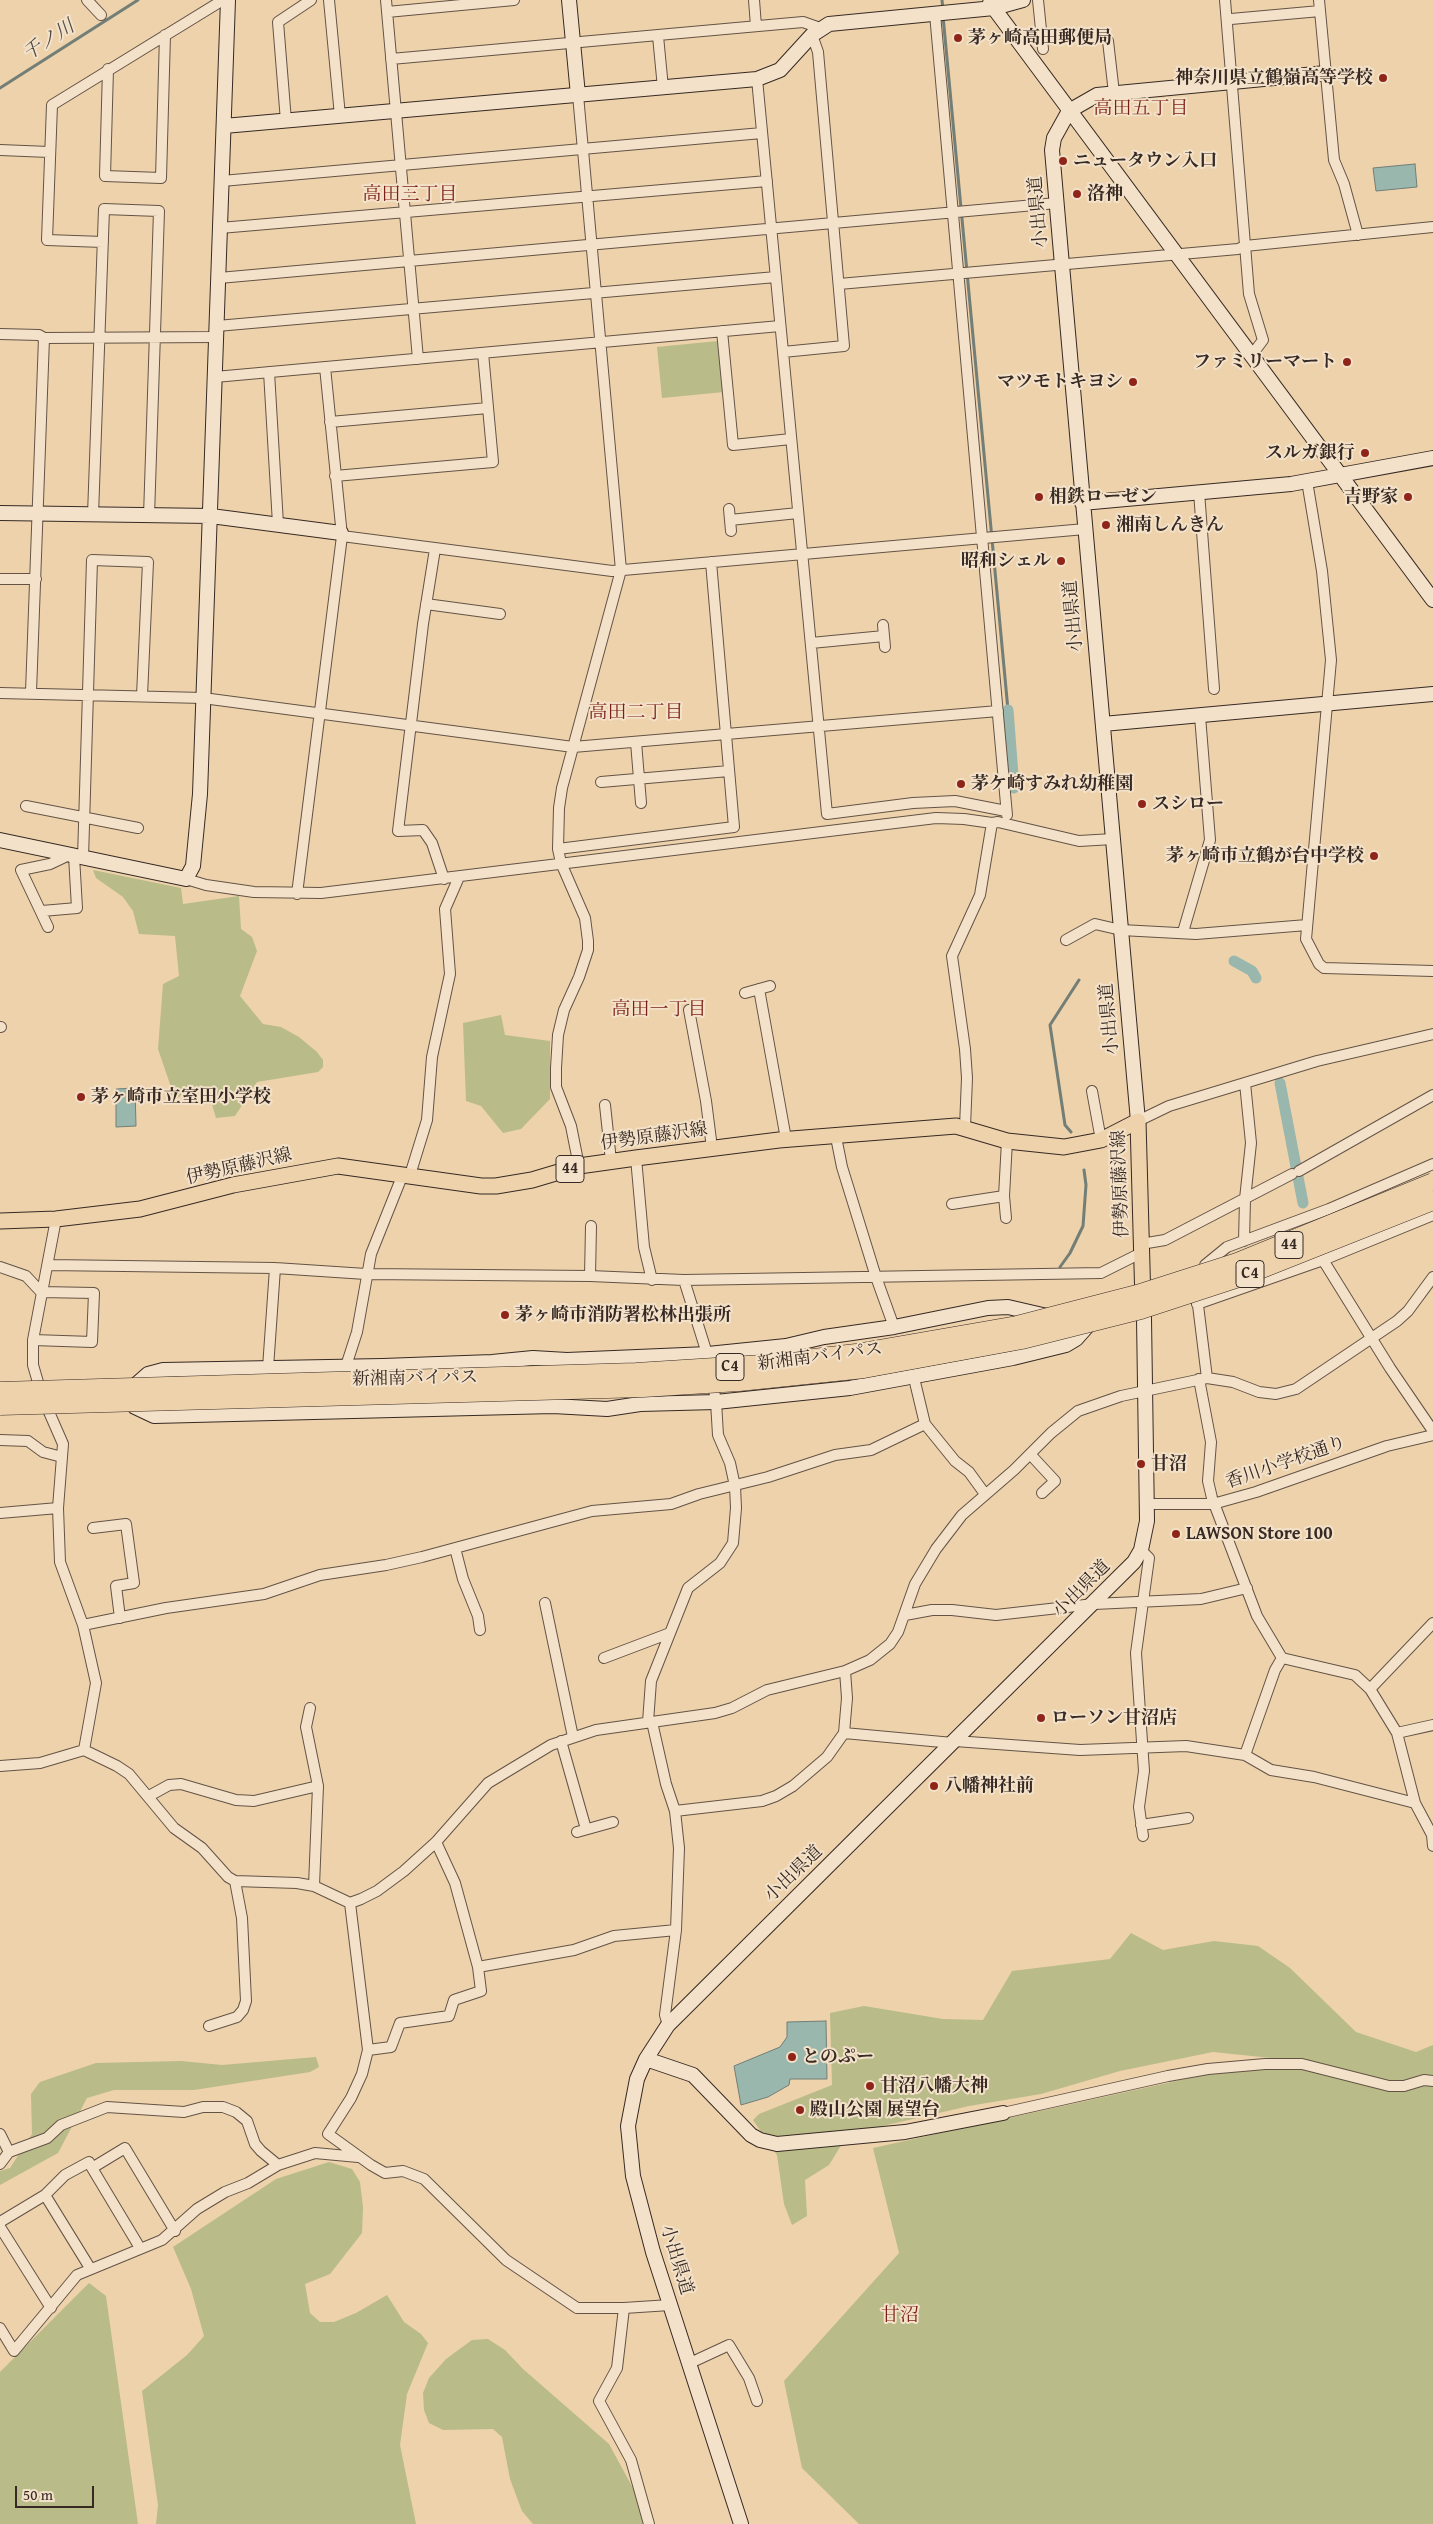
<!DOCTYPE html>
<meta charset="utf-8">
<style>
body{margin:0}
#map{position:relative;width:1433px;height:2524px;overflow:hidden;background:#edd2ac;font-family:"Gentium Book Plus",serif}
canvas{display:block}
.scale{position:absolute;left:15px;top:2486px;width:79px;height:22px;box-sizing:border-box;border:2px solid #372923;border-top:0;padding-left:6px;font-size:15px;line-height:18px;white-space:nowrap;color:#372923;-webkit-text-stroke:4px #f3e2c9;paint-order:stroke}
</style>
<div id="map">
<canvas width="1433" height="2524"></canvas>
<div class="scale">50 m</div>
</div>
<script>
const c = document.querySelector('canvas').getContext('2d');
c.lineJoin = 'round';
function paint(path, color) { c.fillStyle = color; c.fill(path, 'evenodd'); }
const toPath = rows => new Path2D(rows.map(r => 'M' + r).join(''));
function stroke(path, color, width, dash) { c.strokeStyle = color; c.lineWidth = width; c.lineCap = dash ? 'butt' : 'round'; c.setLineDash(dash || []); c.stroke(path); }
function write(font, color, halo, rows, align = 'center') {
  c.font = font + ' "Gentium Book Plus","Noto Serif JP",serif'; c.lineWidth = 4; c.setLineDash([]); c.textBaseline = 'middle'; c.strokeStyle = halo; c.fillStyle = color; for (const [text, x, y, turn = 0] of rows) {
    c.save(); c.translate(x, y); c.rotate((+turn || 0) * Math.PI / 180); c.textAlign = isNaN(turn) ? turn : align; if (halo) c.strokeText(text, 0, 0); c.fillText(text, 0, 0); c.restore();
  }
}
paint(toPath([
 [718,341,724,392,662,398,657,347],
 [93,870,181,888,183,904,239,896,241,929,252,937,257,951,240,996,263,1024,281,1027,299,1037,317,1052,323,1060,323,1067,318,1072,257,1082,235,1116,216,1118,207,1087,187,1091,169,1104,171,1087,158,1049,163,984,179,976,175,936,139,934,133,911,123,897,96,878],
 [501,1015,505,1035,550,1041,550,1099,521,1129,503,1133,481,1106,466,1101,463,1023],
 [1131,1933,1163,1950,1214,1941,1258,1946,1290,1968,1356,2032,1416,2052,1433,2045,1433,2524,859,2524,802,2468,784,2381,899,2253,873,2148,1253,2064,1331,2073,1319,2063,1213,2052,1120,2071,1041,2094,969,2106,848,2134,829,2165,805,2180,807,2216,792,2225,784,2204,777,2155,753,2120,759,2114,832,2085,830,2013,864,2006,943,2019,983,2020,1012,1971,1110,1959],
 [316,2057,319,2067,310,2072,194,2090,114,2090,87,2098,58,2153,0,2185,0,2171,10,2168,32,2134,31,2094,40,2082,96,2063,181,2061,222,2065],
 [329,2162,352,2169,360,2182,363,2207,362,2233,330,2274,305,2284,310,2313,320,2322,334,2322,356,2313,387,2295,404,2322,421,2334,428,2343,407,2394,400,2445,416,2524,156,2524,158,2505,142,2391,187,2355,204,2336,191,2289,173,2247,276,2179],
 [89,2283,106,2296,138,2524,0,2524,0,2372],
 [488,2339,505,2350,523,2369,609,2444,641,2503,648,2524,533,2524,522,2511,510,2479,502,2437,493,2429,443,2430,429,2423,424,2410,423,2393,429,2378,446,2359,472,2340]
]), '#b9bb89');
const water = toPath([
 [1415,164,1417,187,1376,191,1373,168,1415,164],
 [135,1088,136,1126,116,1127,116,1089,135,1088],
 [826,2021,827,2079,790,2079,789,2085,768,2097,741,2105,734,2066,780,2047,787,2037,787,2022,826,2021]
]);
paint(water, '#99b7ad');
stroke(water, '#727e76', 1);
stroke(toPath([
 [942,0,943,10],
 [943,16,1008,710],
 [0,88,138,0],
 [1071,1132,1065,1125,1050,1025,1079,980],
 [1060,1267,1070,1253,1083,1226,1086,1185,1084,1170]
]), '#727e76', 3);
stroke(toPath([
 [1008,710,1014,788],
 [1234,961,1252,971,1256,978],
 [1280,1083,1303,1203]
]), '#99b7ad', 11);
const street = toPath([
 [87,0,101,15],
 [329,0,340,116],
 [386,0,418,359],
 [754,0,756,26],
 [1038,0,1043,49],
 [1225,0,1249,294,1263,340,1251,356],
 [1319,0,1334,160,1344,184,1358,235],
 [387,12,514,0],
 [935,14,1007,815],
 [1231,19,1320,11],
 [658,36,663,88],
 [1108,41,1114,93],
 [391,59,803,22,820,28],
 [108,69,105,176,161,178,165,35],
 [757,79,827,814,913,803,955,801,1006,811],
 [578,95,621,570,562,788,559,808,558,849,561,863,585,918,588,941,588,950,579,977,564,1010,558,1035,556,1068,556,1087,571,1126,579,1166],
 [286,121,278,22,311,0],
 [0,150,49,152],
 [222,181,762,133],
 [220,228,767,181],
 [103,242,47,240,52,105,223,0],
 [219,278,1057,203],
 [839,284,1238,249,1245,246,1433,227],
 [217,326,776,277],
 [722,331,733,445,791,439],
 [0,334,39,335,44,338,217,337],
 [783,352,844,346,818,52,812,35],
 [325,367,342,536,612,571,1085,529],
 [269,372,278,524],
 [215,377,780,326],
 [330,422,488,408],
 [335,476,493,462,483,353],
 [1307,481,1322,571,1331,660,1306,939,1319,964,1324,968,1433,971],
 [1199,492,1214,689],
 [729,509,731,531],
 [93,515,104,209,159,211,149,516],
 [730,520,798,513],
 [435,549,423,624,398,831,423,830,432,843,444,879],
 [0,579,36,579],
 [426,604,500,614],
 [883,625,885,647],
 [811,643,884,636],
 [31,692,44,338],
 [0,693,203,698,573,747,998,711],
 [636,742,641,803],
 [601,782,729,771],
 [26,806,138,828],
 [558,849,734,827,711,562],
 [83,858,92,560,148,562,142,696],
 [186,879,206,885,254,892,321,893,936,818,964,819,992,823,998,822,1079,841,1113,839],
 [297,894,342,536],
 [42,911,77,908,74,856],
 [48,927,21,870,50,864,69,855],
 [1183,932,1210,840,1200,716],
 [1066,940,1095,924,1121,930,1196,934,1307,925],
 [759,989,786,1139],
 [745,993,770,986],
 [689,1010,706,1101,712,1148],
 [0,1027,1,1027],
 [1092,1091,1101,1140],
 [605,1105,611,1161],
 [1138,1121,1169,1106,1317,1061,1433,1034],
 [965,1127,967,1078,965,1049,952,956,980,895,992,823],
 [836,1137,842,1167,876,1277,894,1327],
 [636,1158,644,1247,652,1280],
 [1299,1171,1433,1095],
 [410,1175,427,1120,432,1057,450,974,445,909,459,877],
 [952,1204,1004,1196],
 [1006,1218,1004,1196,1007,1141],
 [56,1219,33,1340,33,1365,42,1396,63,1444,58,1508,60,1562,83,1625,96,1683,84,1750],
 [1244,1241,1245,1199,1251,1143,1245,1083],
 [1141,1244,1165,1240,1292,1174],
 [1323,1260,1390,1368,1433,1431],
 [48,1265,275,1268,366,1274,590,1276,684,1280,1101,1273,1141,1253],
 [0,1267,26,1276,41,1292,94,1293,92,1342,33,1340],
 [1205,1273,1205,1265,1227,1247,1329,1209,1433,1164],
 [590,1276,591,1226],
 [684,1280,709,1360],
 [1197,1297,1207,1378],
 [1197,1304,1323,1260,1433,1215],
 [346,1366,357,1332,371,1254,403,1174],
 [268,1368,275,1268],
 [914,1378,925,1424,955,1461,969,1472,985,1494],
 [1199,1379,1211,1442,1208,1481,1212,1498,1257,1616,1282,1658,1355,1675,1370,1689,1397,1733,1415,1803,1432,1835,1433,1846],
 [0,1440,28,1441,43,1452,62,1457],
 [1030,1454,1055,1481,1042,1493],
 [1146,1504,1213,1504,1256,1492,1387,1446,1433,1435],
 [0,1513,58,1508],
 [93,1528,126,1524,134,1583,116,1586,120,1618],
 [455,1548,463,1579,478,1616,480,1630],
 [1141,1550,1149,1558,1136,1653,1144,1771,1139,1807,1143,1836],
 [545,1603,573,1737],
 [905,1615,932,1610,952,1610,996,1615,1094,1604,1201,1599,1247,1588],
 [83,1625,166,1608,264,1594,320,1575,386,1565,422,1557,592,1511,671,1504,699,1494,768,1477,835,1455,871,1450,925,1424],
 [604,1658,670,1633],
 [1370,1689,1433,1623],
 [310,1708,306,1727,318,1786,314,1886],
 [648,1722,651,1681,688,1588,720,1563,733,1543,736,1508,735,1486,730,1463,718,1435,716,1402,712,1379],
 [652,1722,666,1784,675,1811,679,1848,676,1930,665,2015,668,2025],
 [844,1733,953,1743],
 [1397,1733,1433,1725],
 [561,1741,586,1829],
 [955,1741,1080,1750,1186,1746,1245,1755,1271,1770,1314,1777,1415,1803],
 [1245,1755,1275,1670,1282,1658],
 [0,1766,40,1763,84,1750,117,1766,129,1774,174,1828,202,1848,228,1877,235,1881,297,1883,314,1886,350,1903,361,1899,377,1891,404,1871,436,1842,488,1783,551,1745,596,1730,715,1713,732,1708,767,1690,845,1671,870,1660,890,1644,898,1632,915,1584,936,1549,962,1515,1014,1470,1051,1433,1078,1411,1121,1396,1207,1378,1233,1382,1259,1392,1276,1394,1296,1389,1397,1321,1408,1311,1433,1277],
 [149,1796,169,1785,181,1784,236,1800,254,1801,318,1786],
 [675,1811,762,1801,776,1796,793,1786,827,1757,844,1733,847,1698,845,1671],
 [1141,1825,1188,1818],
 [577,1832,613,1822],
 [436,1842,455,1883,478,1967],
 [350,1903,368,2050,362,2074,351,2098,328,2134,371,2165,385,2173,403,2171,424,2179,506,2260,577,2308,624,2308,670,2305],
 [209,2026,237,2017,243,2010,246,2001,242,1918,235,1881],
 [368,2050,391,2047,400,2023,449,2016,454,2000,481,1991,478,1967,574,1950,614,1936,676,1930],
 [1003,2113,1168,2076,1208,2069,1265,2064,1302,2064,1389,2086,1404,2086,1424,2080,1433,2081],
 [0,2134,9,2152],
 [0,2164,9,2152,47,2138,61,2125,107,2107,184,2112,203,2107,223,2107,236,2112,247,2121,255,2144,261,2151,278,2165],
 [92,2168,140,2248],
 [45,2195,90,2268],
 [0,2222,45,2195,65,2175,89,2162,92,2168,125,2148,175,2231],
 [0,2227,51,2308],
 [624,2308,617,2368,599,2401,631,2460,649,2524],
 [0,2328,14,2351,77,2275,162,2240,197,2209,225,2192,248,2183,278,2165,315,2153,358,2157],
 [688,2364,729,2345,749,2378,757,2401]
]);
const secondary = toPath([
 [569,0,578,95],
 [990,3,1433,600],
 [224,126,757,79,780,70,812,35,829,24,994,8,1023,0],
 [1082,503,1291,484,1433,458],
 [0,513,211,516,341,533],
 [1103,724,1433,694],
 [0,840,186,879,193,866,200,794,228,0],
 [1138,1121,1062,265,1052,150,1054,138,1069,111,1097,95,1326,73],
 [131,1389,148,1374,163,1370,383,1366,492,1362,533,1358,567,1360,708,1354,786,1346,824,1337,894,1327,988,1308,1008,1307,1047,1316],
 [128,1400,135,1407,154,1416,553,1406,607,1409,640,1404,716,1402,850,1388,1013,1358,1066,1345,1076,1339,1091,1322],
 [646,2059,693,2075,751,2135,760,2140,777,2144,905,2132,1003,2113],
 [741,2524,653,2252,633,2176,628,2126,637,2079,646,2059,668,2025,1134,1562,1141,1550,1147,1521,1144,1318,1143,1304,1139,1305]
]);
const primary = toPath([
 [0,1221,56,1219,140,1209,233,1185,338,1166,481,1186,496,1186,532,1180,579,1166,636,1158,779,1140,956,1126,1007,1141,1064,1147,1101,1140,1138,1121,1143,1303]
]);
stroke(street, '#645345', 12);
stroke(secondary, '#372923', 16);
stroke(primary, '#372923', 17);
stroke(street, '#f3e2c9', 10);
stroke(secondary, '#f3e2c9', 14);
stroke(primary, '#edd2ac', 15);
const highwayBridge = toPath([
 [0,1391,636,1372,763,1364,856,1353,1017,1325,1137,1294,1237,1262,1433,1182],
 [0,1406,643,1388,739,1382,864,1369,1022,1340,1141,1310,1242,1277,1433,1201]
]);
stroke(highwayBridge, '#372923', 19, []);
stroke(highwayBridge, '#edd2ac', 18);
for (const [x, y, r, color] of [
 [958,38,5,"#8f2418"],
 [1383,78,5,"#8f2418"],
 [1063,161,5,"#8f2418"],
 [1077,194,5,"#8f2418"],
 [1347,362,5,"#8f2418"],
 [1133,382,5,"#8f2418"],
 [1365,453,5,"#8f2418"],
 [1039,497,5,"#8f2418"],
 [1408,497,5,"#8f2418"],
 [1106,525,5,"#8f2418"],
 [1061,561,5,"#8f2418"],
 [961,784,5,"#8f2418"],
 [1142,804,5,"#8f2418"],
 [1374,856,5,"#8f2418"],
 [81,1097,5,"#8f2418"],
 [505,1315,5,"#8f2418"],
 [1141,1464,5,"#8f2418"],
 [1176,1534,5,"#8f2418"],
 [1041,1718,5,"#8f2418"],
 [934,1786,5,"#8f2418"],
 [792,2057,5,"#8f2418"],
 [870,2086,5,"#8f2418"],
 [800,2110,5,"#8f2418"]
]) { const dot = new Path2D(); dot.arc(x, y, r, 0, 2 * Math.PI); c.fillStyle = color; c.fill(dot); stroke(dot, '#f3e2c9', 2); }
for (const [x, y, w] of [
 [570,1169,28],
 [1289,1245,28],
 [1250,1274,28],
 [730,1367,28]
]) { const box = new Path2D(); box.roundRect(x - w / 2, y - 13.5, w, 27, 4); c.fillStyle = '#f3e2c9'; c.fill(box); stroke(box, '#372923', 1); }
write('bold 16px', '#372923', null, [
 ["44",570,1169],
 ["44",1289,1245],
 ["C4",1250,1274],
 ["C4",730,1367]
]);
write('bold 18px', '#372923', '#f3e2c9', [
 ["茅ヶ崎高田郵便局",968,38],
 ["神奈川県立鶴嶺高等学校",1373,78,"right"],
 ["ニュータウン入口",1073,161],
 ["洛神",1087,194],
 ["ファミリーマート",1337,362,"right"],
 ["マツモトキヨシ",1123,382,"right"],
 ["スルガ銀行",1355,453,"right"],
 ["相鉄ローゼン",1049,497],
 ["吉野家",1398,497,"right"],
 ["湘南しんきん",1116,525],
 ["昭和シェル",1051,561,"right"],
 ["茅ケ崎すみれ幼稚園",971,784],
 ["スシロー",1152,804],
 ["茅ヶ崎市立鶴が台中学校",1364,856,"right"],
 ["茅ヶ崎市立室田小学校",91,1097],
 ["茅ヶ崎市消防署松林出張所",515,1315],
 ["甘沼",1151,1464],
 ["LAWSON Store 100",1186,1534],
 ["ローソン甘沼店",1051,1718],
 ["八幡神社前",944,1786],
 ["とのぷー",802,2057],
 ["甘沼八幡大神",880,2086],
 ["殿山公園 展望台",810,2110]
], 'left');
write('18px', '#372923', '#f3e2c9', [
 ["小出県道",1039,212,-95],
 ["小出県道",1074,616,-95],
 ["小出県道",1110,1019,-95],
 ["伊勢原藤沢線",654,1137,-8],
 ["伊勢原藤沢線",239,1167,-13],
 ["伊勢原藤沢線",1121,1184,-92],
 ["新湘南バイパス",820,1357,-7],
 ["新湘南バイパス",415,1379,-1],
 ["香川小学校通り",1286,1463,-19],
 ["小出県道",1082,1589,-45],
 ["小出県道",794,1874,-44],
 ["小出県道",676,2260,73]
]);
write('italic 19px', '#504c46', '#f3e2c9', [
 ["千ノ川",49,41,-33]
]);
write('19px', '#7a1f14', '#f3e2c9', [
 ["高田五丁目",1141,109],
 ["高田三丁目",410,195],
 ["高田二丁目",636,713],
 ["高田一丁目",659,1010],
 ["甘沼",900,2316]
]);
</script>
